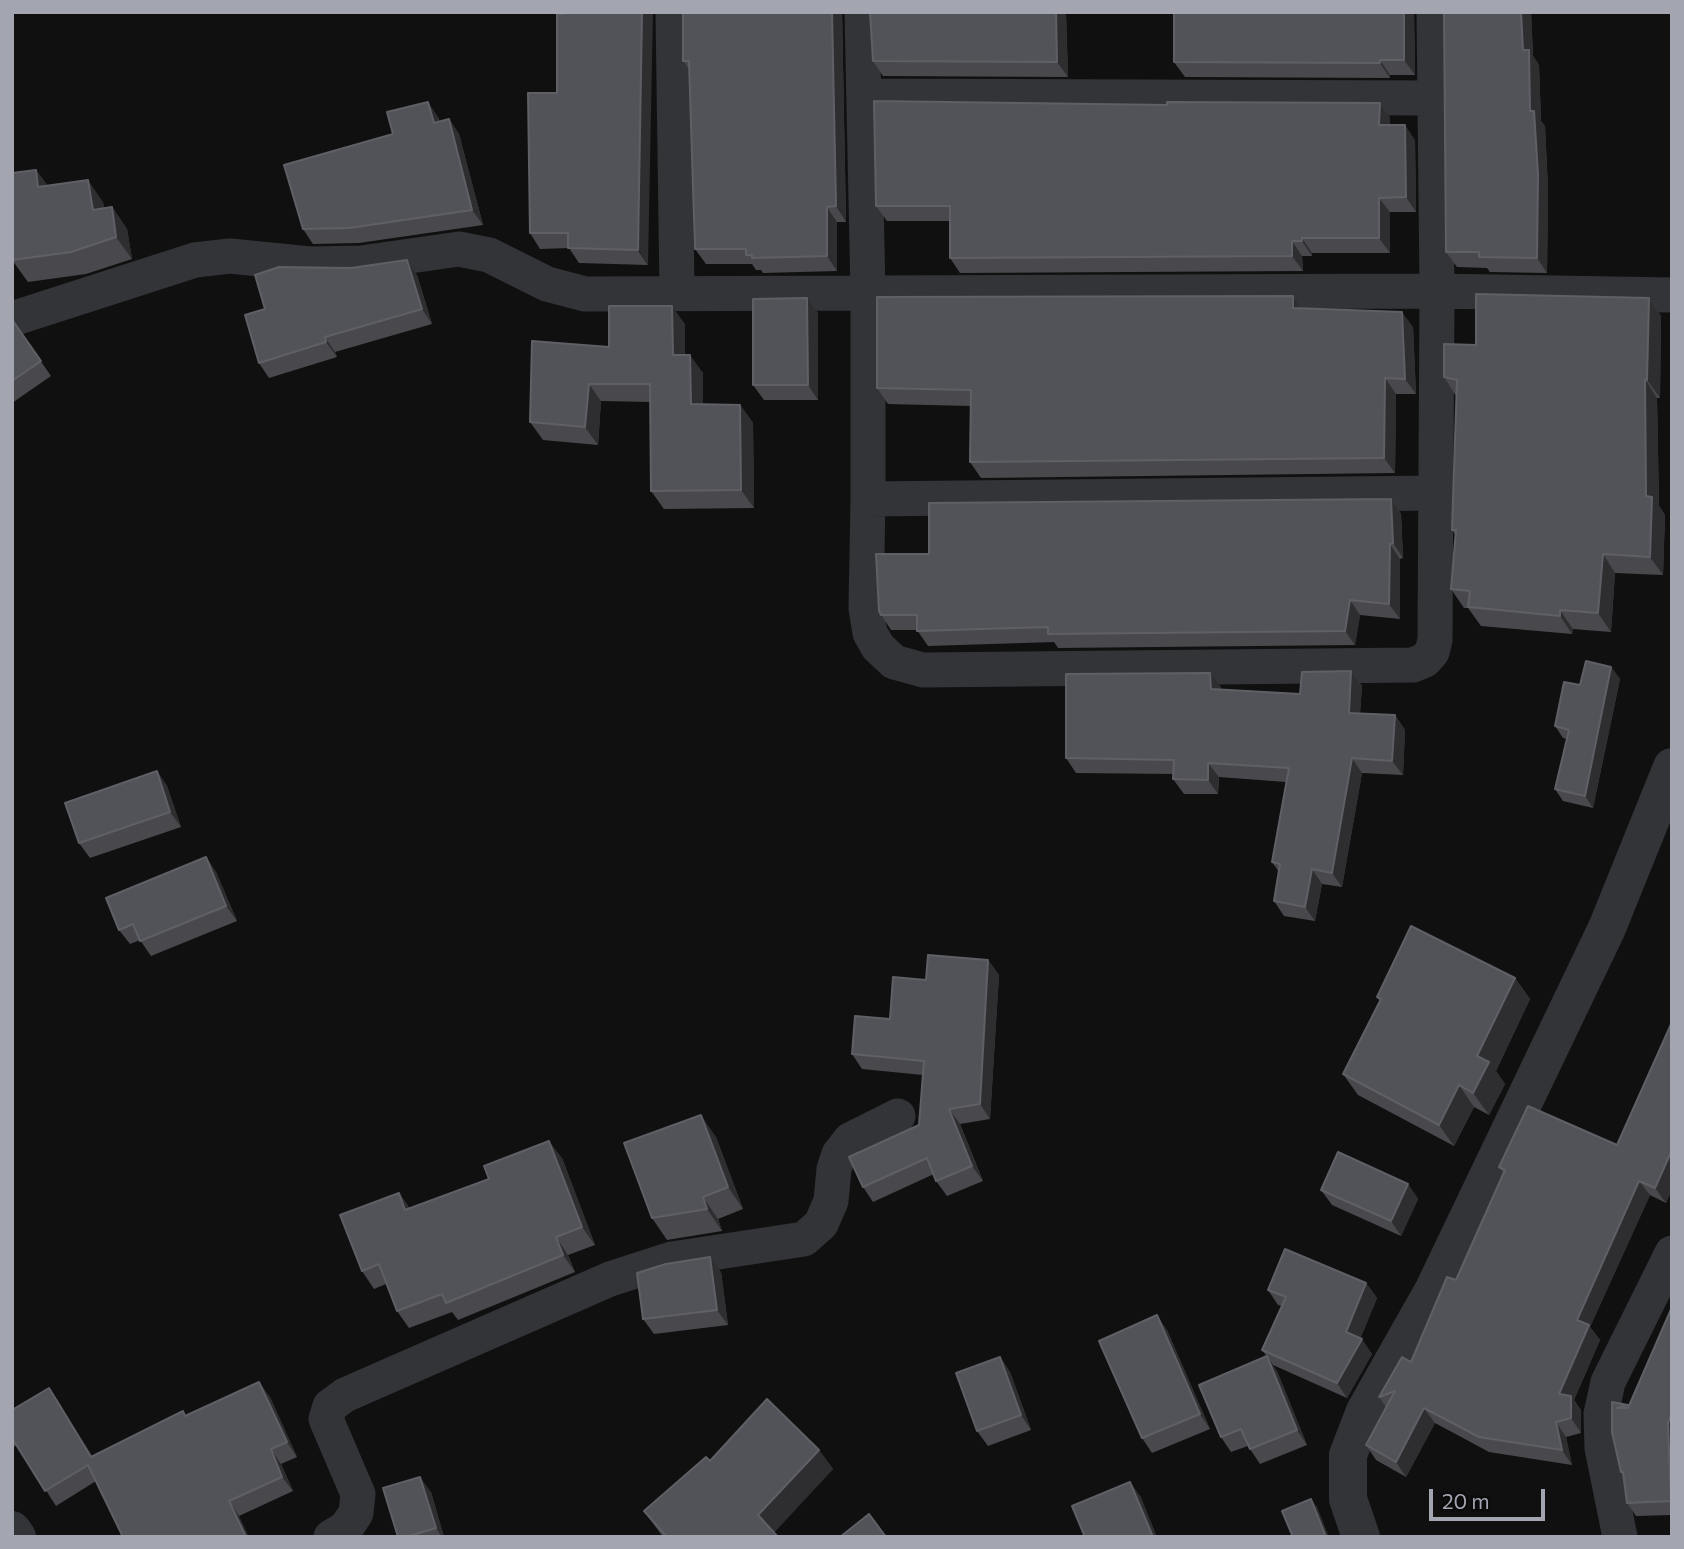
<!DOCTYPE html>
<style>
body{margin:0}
#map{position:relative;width:1684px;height:1549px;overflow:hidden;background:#101011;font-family:Commissioner,sans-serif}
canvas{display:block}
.frame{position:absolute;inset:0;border:14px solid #a3a6b0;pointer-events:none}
.scale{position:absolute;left:1429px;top:1489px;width:116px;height:32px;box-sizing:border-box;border:4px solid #a3a6b0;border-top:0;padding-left:9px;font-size:21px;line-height:24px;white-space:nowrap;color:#a3a6b0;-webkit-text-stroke:5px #0b0b0c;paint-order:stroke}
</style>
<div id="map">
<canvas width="1684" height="1549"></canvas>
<div class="frame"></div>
<div class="scale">20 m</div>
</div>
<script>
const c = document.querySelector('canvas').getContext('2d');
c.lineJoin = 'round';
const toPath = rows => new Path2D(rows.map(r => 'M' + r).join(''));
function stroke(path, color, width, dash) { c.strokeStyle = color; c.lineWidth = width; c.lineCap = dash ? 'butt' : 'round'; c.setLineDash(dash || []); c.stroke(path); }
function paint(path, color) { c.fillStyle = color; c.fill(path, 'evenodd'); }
stroke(toPath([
 [673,12,677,292],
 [862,12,868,293,868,499,1437,493],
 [864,96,1433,98],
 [12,319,195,260,230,256,310,264,361,263,459,249,489,255,547,284,585,294,1437,291,1672,295],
 [868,499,866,608,870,633,878,647,894,662,923,670,1413,665,1425,660,1432,652,1435,640,1437,291,1434,12],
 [331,1537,346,1528,356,1513,358,1494,326,1419,330,1406,345,1395,610,1279,672,1259,804,1239,821,1224,831,1201,834,1169,839,1154,850,1140,898,1116],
 [1620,1537,1602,1448,1601,1414,1608,1382,1672,1253]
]), '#333438', 35);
stroke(toPath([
 [12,1530,17,1537],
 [1361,1537,1348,1499,1348,1455,1365,1411,1434,1289,1607,928,1672,767]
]), '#333438', 38);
paint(toPath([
 [683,12,842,12,846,222,837,222,837,271,763,273,761,270,756,270,752,264,706,264,695,249,689,69,683,61],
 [870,12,1066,12,1068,77,883,76,873,61],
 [1414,12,1415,75,1390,75,1390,78,1185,77,1174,62],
 [1444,12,1531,12,1533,56,1539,65,1541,121,1545,126,1548,189,1547,273,1490,272,1487,268,1457,267,1446,252],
 [528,93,648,265,579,263,569,248,540,249,530,233],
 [1380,103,1390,118,1390,125,1415,140,1416,212,1390,212,1390,253,1312,253,1312,256,1302,256,1303,271,960,273,950,258,950,221,887,221,876,206,1167,105],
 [438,117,440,122,449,119,459,134,483,225,359,243,313,244,303,229,393,134],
 [36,170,47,185,103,202,104,208,112,207,127,229,132,259,86,274,28,282,12,260],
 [417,275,432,324,335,352,337,357,269,378,259,363],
 [1293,296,1302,309,1413,327,1416,394,1396,394,1395,473,981,478,970,462,971,406,888,404,877,388],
 [807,298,818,313,818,400,764,400,753,385],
 [1649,298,1661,316,1660,398,1657,398,1659,506,1665,515,1663,575,1615,573,1611,632,1573,629,1572,634,1481,626,1468,608,1464,608,1451,589,1456,536,1452,530,1456,396,1444,377,1476,345],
 [13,321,51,376,12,403,12,322],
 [685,324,685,355,703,373,703,404,740,405,753,423,754,508,664,509,651,491,650,402,601,401,598,445,543,440,530,422,609,347],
 [1391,499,1401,514,1403,558,1400,559,1400,619,1360,615,1355,645,1058,648,1054,642,928,646,917,630,891,630,879,611,929,554],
 [1611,667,1620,679,1593,808,1563,801,1555,789,1567,739,1563,738,1555,726,1580,685],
 [1351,671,1362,686,1360,713,1395,715,1405,730,1403,775,1362,773,1342,887,1322,884,1315,921,1284,916,1274,901,1279,872,1272,862,1286,782,1219,777,1218,794,1184,794,1173,779,1174,774,1076,773,1066,758,1221,687,1221,689,1300,694],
 [157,771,167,786,181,827,90,858,79,843],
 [206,857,216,872,237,921,151,956,140,940,130,944,119,930],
 [988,960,999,975,990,1119,960,1124,983,1181,947,1196,936,1181,934,1174,873,1202,863,1187,919,1125,923,1075,862,1069,852,1054,890,1019,926,980],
 [1515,978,1530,999,1496,1071,1505,1084,1489,1115,1474,1107,1454,1146,1358,1095,1343,1074,1380,1001,1377,997],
 [1672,1022,1672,1189,1666,1203,1650,1195,1590,1327,1600,1340,1574,1400,1581,1410,1581,1433,1566,1437,1572,1465,1489,1452,1435,1423,1406,1477,1376,1460,1366,1445,1386,1407,1379,1397,1411,1362,1456,1280,1504,1174,1499,1167,1617,1145],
 [716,1137,743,1209,718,1219,722,1231,667,1240,652,1218],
 [562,1158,595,1245,568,1255,575,1272,458,1320,452,1312,409,1328,397,1311,386,1284,374,1289,362,1271,399,1193,410,1209],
 [1408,1184,1418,1199,1401,1236,1332,1205,1321,1190],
 [721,1272,728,1325,654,1334,643,1319],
 [1366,1283,1377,1298,1360,1339,1372,1354,1347,1398,1273,1365,1262,1350,1282,1306,1278,1305,1268,1290],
 [1672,1307,1672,1515,1636,1516,1627,1503,1624,1477,1621,1472,1612,1402,1628,1405,1629,1406],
 [1167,1330,1210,1429,1152,1453,1142,1438],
 [1000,1357,1010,1372,1031,1430,988,1446,977,1431],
 [1277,1371,1307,1445,1260,1464,1248,1446,1231,1452,1221,1437],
 [49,1388,92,1456,186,1416,270,1397,297,1457,281,1464,293,1491,239,1516,96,1481,56,1506,17,1445,12,1448,12,1410],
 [819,1450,833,1469,774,1532,778,1537,663,1537,644,1511,710,1461],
 [431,1492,444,1537,398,1537]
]), '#49494d');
paint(toPath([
 [642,12,653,12,648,265,638,250],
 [832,12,842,12,846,222,836,206],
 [1056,12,1066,12,1068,77,1057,62],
 [1404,12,1414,12,1415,75,1404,60],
 [1521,12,1531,12,1533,56,1539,65,1541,121,1545,126,1548,189,1547,273,1537,258,1523,50],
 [1380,60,1390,75,1390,78,1380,63],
 [428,102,438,117,444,138,434,123],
 [1380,103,1390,118,1390,139,1379,125],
 [449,119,459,134,483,225,472,210],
 [1405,125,1415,140,1416,212,1406,197],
 [36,170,51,191,38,187],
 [88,180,103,202,108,232,93,210],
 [1379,198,1390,212,1390,253,1379,238],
 [112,207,127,229,132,259,116,237],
 [827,207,837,222,837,271,827,256],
 [1302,238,1312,253,1312,256,1302,241],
 [1292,241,1302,256,1303,271,1292,256],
 [407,260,417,275,432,324,422,309],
 [1293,296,1304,312,1293,308],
 [807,298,818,313,818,400,808,385],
 [1649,298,1661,316,1660,398,1647,380],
 [672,306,685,324,685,373,673,355],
 [1402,312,1413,327,1416,394,1405,379],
 [325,337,335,352,337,357,326,342],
 [690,355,703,373,703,422,691,404],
 [1385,378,1396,394,1395,473,1384,458],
 [1645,379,1657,398,1659,506,1665,515,1663,575,1650,557,1646,496],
 [589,384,601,401,598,445,585,427],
 [740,405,753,423,754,508,741,490],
 [1391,499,1401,514,1403,558,1393,543],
 [1390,544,1400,559,1400,619,1389,604],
 [1603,554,1615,573,1611,632,1598,613],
 [1350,600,1360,615,1355,645,1345,631],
 [1560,610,1573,629,1572,634,1560,616],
 [1611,667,1620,679,1593,808,1585,796],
 [1351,671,1362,686,1359,727,1349,713],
 [1210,673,1221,687,1221,703,1211,689],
 [1395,715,1405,730,1403,775,1392,761],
 [1352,758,1362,773,1342,887,1332,873],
 [1208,763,1219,777,1218,794,1208,780],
 [157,771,167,786,181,827,170,812],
 [206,857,216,872,237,921,226,906],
 [1312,869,1322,884,1315,921,1305,907],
 [988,960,999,975,990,1119,980,1104],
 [1515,978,1530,999,1496,1071,1505,1084,1489,1115,1473,1093,1477,1056],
 [1459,1085,1474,1107,1454,1146,1439,1125],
 [949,1109,960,1124,983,1181,972,1166],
 [701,1115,716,1137,743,1209,728,1187],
 [549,1141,562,1158,595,1245,582,1227],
 [1672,1150,1672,1189,1666,1203,1655,1188],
 [1639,1181,1650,1195,1590,1327,1600,1340,1574,1400,1581,1410,1581,1433,1571,1418,1559,1394,1577,1320],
 [1408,1184,1418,1199,1401,1236,1391,1221],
 [399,1193,411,1210,405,1210],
 [703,1197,718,1219,722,1231,707,1209],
 [556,1237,568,1255,575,1272,563,1255],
 [710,1257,721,1272,728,1325,717,1310],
 [1366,1283,1377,1298,1357,1347,1346,1332],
 [1157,1315,1167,1330,1210,1429,1200,1414],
 [1362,1339,1372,1354,1347,1398,1337,1383],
 [1267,1356,1277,1371,1307,1445,1297,1430],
 [1000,1357,1010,1372,1031,1430,1021,1415],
 [259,1382,270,1397,297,1457,287,1442],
 [49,1388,59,1402,101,1471,91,1457],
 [1424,1408,1435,1423,1406,1477,1396,1462],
 [1672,1414,1672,1502,1668,1423],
 [1556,1422,1566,1437,1572,1465,1562,1450],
 [271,1449,281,1464,293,1491,282,1477],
 [819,1450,833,1469,772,1535,758,1515],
 [420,1477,431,1492,444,1537,442,1537,436,1528],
 [1130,1482,1141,1497,1157,1537,1153,1537],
 [1311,1499,1317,1507,1329,1537,1326,1537],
 [229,1501,239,1516,249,1537,246,1537]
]), '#2e2e31');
const building = toPath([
 [564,12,642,12,638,250,568,248,568,233,530,233,528,93,557,93,557,14,564,14,564,12],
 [683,12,832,12,836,206,827,207,827,256,752,258,752,255,746,255,746,249,695,249,689,61,683,61,683,12],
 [870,12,1056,12,1057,62,873,61,870,12],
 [1174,12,1404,12,1404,60,1380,60,1380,63,1174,62,1174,12],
 [1444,12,1521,12,1523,50,1529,50,1530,111,1534,111,1538,174,1537,258,1479,257,1479,252,1446,252,1444,12],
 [874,101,1167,105,1167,102,1380,103,1379,125,1405,125,1406,197,1379,198,1379,238,1302,238,1302,241,1292,241,1292,256,950,258,950,206,876,206,874,101],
 [428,102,434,123,449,119,472,210,349,228,303,229,284,165,393,134,387,112,428,102],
 [36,170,38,187,88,180,93,210,112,207,116,237,71,252,12,260,12,173,36,170],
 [407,260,422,309,325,337,326,342,259,363,245,315,265,309,255,275,279,267,351,268,407,260],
 [1476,294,1649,298,1647,380,1645,379,1646,496,1652,497,1650,557,1603,554,1598,613,1560,610,1560,616,1468,607,1470,591,1451,589,1456,530,1452,530,1457,380,1444,377,1444,344,1476,345,1476,294],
 [1293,296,1293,308,1402,312,1405,379,1385,378,1384,458,970,462,971,390,877,388,877,297,1293,296],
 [807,298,808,385,753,385,753,299,807,298],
 [609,306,672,306,673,355,690,355,691,404,740,405,741,490,651,491,650,384,589,384,585,427,530,422,532,341,609,347,609,306],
 [13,321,41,361,12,381,12,322,13,321],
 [1391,499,1393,543,1390,544,1389,604,1350,600,1345,631,1048,634,1048,627,917,631,917,615,881,615,879,611,876,554,929,554,929,503,1391,499],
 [1586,661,1611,667,1585,796,1555,789,1569,730,1555,726,1564,682,1580,685,1586,661],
 [1351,671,1349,713,1395,715,1392,761,1352,758,1332,873,1312,869,1305,907,1274,901,1280,864,1272,862,1289,768,1208,763,1208,780,1173,779,1174,760,1066,758,1066,674,1210,673,1211,689,1300,694,1302,672,1351,671],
 [157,771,170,812,79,843,65,803,157,771],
 [206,857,226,906,140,941,133,924,119,930,106,898,206,857],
 [1411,926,1515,978,1477,1056,1489,1062,1473,1093,1459,1085,1439,1125,1343,1074,1381,999,1377,997,1411,926],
 [928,955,988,960,980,1104,949,1109,972,1166,936,1181,927,1158,863,1187,849,1157,919,1125,924,1061,852,1054,855,1016,890,1019,893,977,926,980,928,955],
 [1672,1022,1672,1150,1655,1188,1639,1181,1577,1320,1589,1325,1559,1394,1571,1396,1571,1418,1556,1422,1562,1450,1479,1437,1424,1408,1396,1462,1366,1445,1395,1391,1379,1397,1402,1357,1411,1362,1447,1277,1456,1280,1505,1170,1499,1167,1528,1106,1617,1145,1672,1022],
 [701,1115,728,1187,703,1197,707,1209,652,1218,624,1143,701,1115],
 [549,1141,582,1227,556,1237,563,1255,446,1303,442,1294,397,1311,379,1264,362,1271,340,1215,399,1193,405,1210,489,1179,484,1166,549,1141],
 [1338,1152,1408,1184,1391,1221,1321,1190,1338,1152],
 [1285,1249,1366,1283,1346,1332,1362,1339,1337,1383,1262,1350,1286,1297,1268,1290,1285,1249],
 [710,1257,717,1310,643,1319,637,1273,666,1264,710,1257],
 [1672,1307,1672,1414,1668,1423,1671,1501,1627,1503,1623,1472,1621,1472,1612,1432,1612,1402,1628,1405,1617,1408,1628,1408,1672,1307],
 [1157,1315,1200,1414,1142,1438,1099,1341,1157,1315],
 [1267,1356,1297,1430,1250,1449,1241,1429,1221,1437,1199,1385,1267,1356],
 [1000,1357,1021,1415,977,1431,956,1373,1000,1357],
 [259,1382,287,1442,271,1449,282,1477,229,1501,246,1537,123,1537,88,1465,45,1491,12,1438,12,1410,49,1388,91,1457,183,1411,185,1416,259,1382],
 [767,1399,819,1450,758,1515,778,1537,667,1537,644,1511,706,1457,710,1461,767,1399],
 [420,1477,436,1528,406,1537,398,1537,383,1488,420,1477],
 [1130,1482,1153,1537,1085,1537,1072,1506,1130,1482],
 [1311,1499,1326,1537,1293,1537,1282,1511,1311,1499],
 [869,1514,886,1537,840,1537,869,1514]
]);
paint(building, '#525358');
stroke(building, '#5f6066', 2);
</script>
